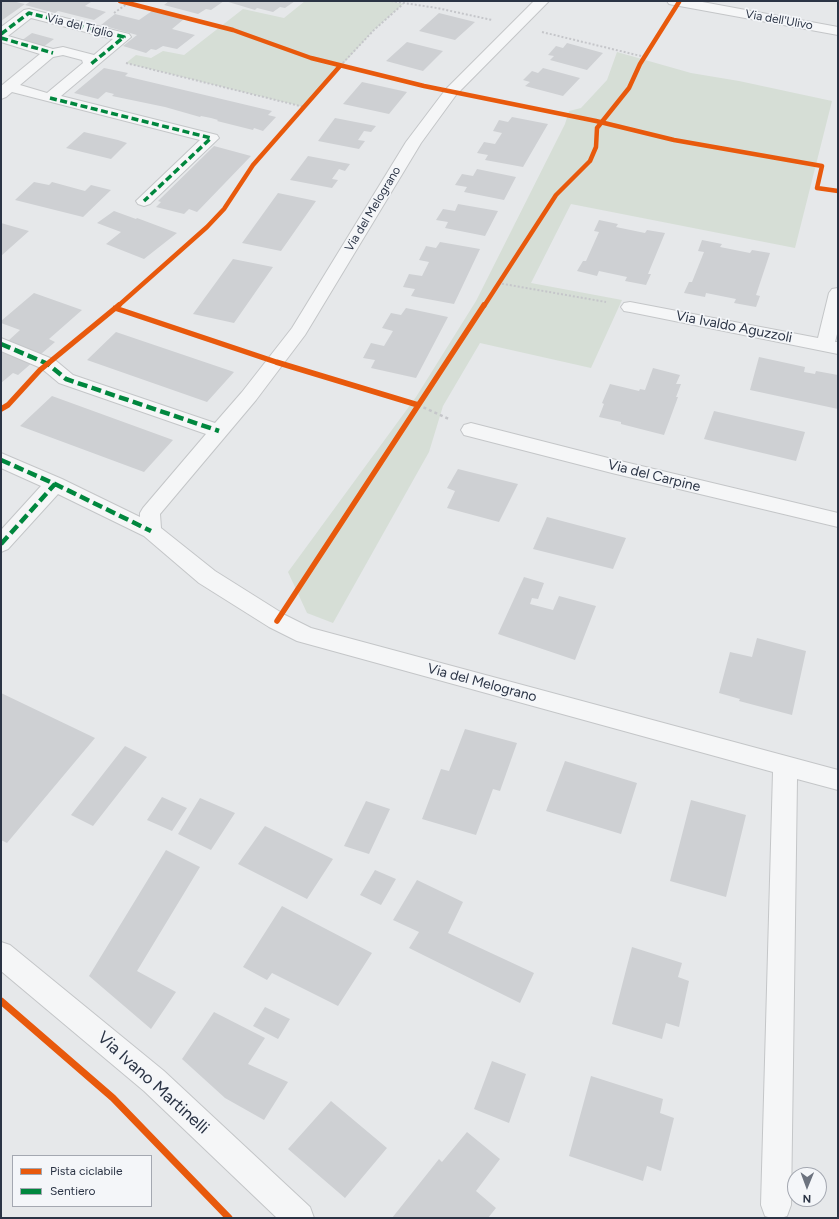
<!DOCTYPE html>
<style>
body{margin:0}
#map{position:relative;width:839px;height:1219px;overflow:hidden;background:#e6e8ea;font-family:Figtree,sans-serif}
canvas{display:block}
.frame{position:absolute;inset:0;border:2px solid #2b3445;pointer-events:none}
.legend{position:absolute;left:12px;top:1155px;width:140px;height:52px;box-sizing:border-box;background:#f4f6f9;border:1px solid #a4a8b1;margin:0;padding:5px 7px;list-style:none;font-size:12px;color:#2b3445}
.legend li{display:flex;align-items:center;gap:8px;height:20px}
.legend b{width:20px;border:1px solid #a4a8b1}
.north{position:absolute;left:787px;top:1167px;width:40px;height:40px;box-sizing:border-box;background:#f4f6f9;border:1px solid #a4a8b1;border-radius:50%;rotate:181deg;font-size:11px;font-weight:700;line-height:16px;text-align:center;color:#2b3445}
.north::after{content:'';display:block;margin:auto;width:14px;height:18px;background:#6c737f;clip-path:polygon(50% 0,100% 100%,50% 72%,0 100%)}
</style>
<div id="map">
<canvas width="839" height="1219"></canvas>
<div class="frame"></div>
<ul class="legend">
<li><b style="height:5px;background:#e8590c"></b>Pista ciclabile</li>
<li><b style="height:5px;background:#00873e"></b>Sentiero</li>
</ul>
<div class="north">N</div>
</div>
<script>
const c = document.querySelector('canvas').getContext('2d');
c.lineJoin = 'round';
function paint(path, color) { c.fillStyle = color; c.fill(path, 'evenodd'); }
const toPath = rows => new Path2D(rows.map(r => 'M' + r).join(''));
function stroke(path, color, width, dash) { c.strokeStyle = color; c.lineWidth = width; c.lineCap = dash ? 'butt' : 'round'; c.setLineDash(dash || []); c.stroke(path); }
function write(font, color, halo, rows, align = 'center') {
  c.font = font + ' Figtree,sans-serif'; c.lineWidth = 3.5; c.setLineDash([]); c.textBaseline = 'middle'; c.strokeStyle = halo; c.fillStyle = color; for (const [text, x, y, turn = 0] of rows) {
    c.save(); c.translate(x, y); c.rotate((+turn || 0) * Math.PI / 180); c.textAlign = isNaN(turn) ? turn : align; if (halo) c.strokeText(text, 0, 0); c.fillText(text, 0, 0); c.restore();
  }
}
paint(toPath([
 [305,1,390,1,403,4,374,30,304,107,126,63,136,55,151,58,163,51,184,55,243,9,284,18],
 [617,52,691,73,739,81,832,101,795,248,571,204,531,283,622,300,591,368,480,343,443,406,429,452,333,623,307,613,288,572,416,397,476,301,565,124,569,111,581,108,607,80]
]), '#d6ded6');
paint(toPath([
 [1,1,12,1,25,4,1,21],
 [31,1,87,1,91,2,85,6,106,12,94,20,58,11,55,13,25,5],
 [169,1,224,1,211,10,206,9,198,14,164,5],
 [225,1,295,1,285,8,280,7,273,12,257,8,255,10],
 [152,11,184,19,172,29,195,35,177,49,163,46,156,50,151,49,146,53,123,46,137,35,101,25,115,14,139,20],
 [439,13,475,22,455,40,419,31],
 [32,33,54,39,43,47,21,41],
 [407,42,443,51,423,71,386,61],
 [567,43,603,53,587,70,550,60,554,56,548,55,556,46,563,48],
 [104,68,128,73,125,76,272,111,268,115,276,117,263,131,254,128,253,130,217,121,218,120,211,118,201,116,200,117,165,107,112,96,114,94,106,92,98,99,74,93],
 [543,68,580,78,563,96,525,86,530,82,523,80,532,71,538,73],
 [362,82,407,92,389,114,343,104],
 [512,117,548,124,523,167,485,160,488,155,477,153,484,142,495,144,502,133,493,131,499,120,508,122],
 [335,118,376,126,371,132,364,131,358,140,365,141,359,149,318,141],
 [84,132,118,140,127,143,111,159,66,148],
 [214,146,251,156,197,212,189,209,184,214,156,207,161,202,158,201],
 [308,156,350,164,345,171,339,169,332,179,338,180,332,188,290,180],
 [477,169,516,177,504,200,464,192,467,187,455,185,462,174,473,176],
 [34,182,49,185,52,182,85,191,91,185,111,190,83,217,15,200],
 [278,193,316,201,281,251,242,243],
 [458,204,498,211,485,236,445,228,448,222,436,220,443,209,455,211],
 [114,211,136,219,137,218,177,233,144,259,106,244,121,232,97,223],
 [599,220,618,224,616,227,645,233,647,230,665,233,648,274,651,274,646,285,625,281,627,277,599,271,597,276,577,271,583,261,586,261,599,232,594,231],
 [1,223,29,231,1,256],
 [702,240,722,244,720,247,750,253,752,250,770,253,756,295,760,296,756,307,734,303,736,299,706,293,705,297,684,293,689,282,692,282,704,252,698,251],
 [440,242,480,249,454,304,411,296,415,289,403,287,409,274,422,276,429,262,419,260,426,246,436,248],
 [233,259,273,267,234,323,193,314],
 [34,293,82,310,49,339,55,342,41,354,8,341,20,330,1,323,1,321],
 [406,308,448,317,416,378,371,368,375,360,363,358,371,343,384,346,393,331,382,328,391,313,401,315],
 [116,332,234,372,207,402,87,360],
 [2,350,33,362,18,375,13,373,1,383],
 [759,357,805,367,804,372,815,374,816,371,838,375,838,409,750,390],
 [653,368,680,375,676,384,681,384,676,397,678,397,664,435,621,424,621,422,599,417,604,404,602,403,610,384,639,391,640,389,645,390],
 [52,396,173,440,144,472,20,426],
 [714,411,805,432,796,461,704,439],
 [458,469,518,484,499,522,447,508,455,491,447,488],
 [547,517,626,538,613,569,533,549],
 [524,577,544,583,538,599,532,598,530,604,553,610,559,596,596,606,575,660,498,634],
 [757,638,806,651,792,715,739,701,740,699,719,693,730,652,752,657],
 [1,693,95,738,7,843,1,840],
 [465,729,517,743,500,791,493,789,476,835,422,819,441,769,449,771],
 [125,746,147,757,93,826,71,815],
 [565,761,637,783,621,834,546,811],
 [162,797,187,808,172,831,147,820],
 [200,798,235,813,211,850,178,834],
 [691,800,746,815,726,897,670,881],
 [366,801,390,809,369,854,344,846],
 [265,826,333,859,307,899,238,864],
 [166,850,200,867,137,971,176,992,151,1029,89,976],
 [375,870,396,879,381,905,360,895],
 [417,880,463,902,448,933,534,973,520,1003,409,948,419,932,393,920],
 [282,906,372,953,338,1006,272,973,267,980,243,967],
 [632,947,682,963,678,977,689,981,679,1027,666,1023,662,1039,612,1024],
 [265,1007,290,1019,278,1039,253,1026],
 [214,1012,265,1038,248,1064,288,1082,264,1120,225,1098,182,1059],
 [492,1061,526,1074,509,1123,474,1109],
 [591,1076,663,1099,660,1113,674,1118,661,1171,647,1166,643,1181,569,1156],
 [331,1101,387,1148,345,1198,288,1149],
 [467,1132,500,1159,476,1191,496,1208,488,1218,392,1218,439,1159,442,1162]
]), '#ced0d3');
const minor = toPath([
 [534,1,549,1,456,95,421,143,305,335,256,400,160,514,161,528,215,571,285,615,311,628,838,770,838,790,797,779,791,1205,787,1216,781,1218,771,1218,765,1216,761,1205,773,772,297,641,269,627,199,583,144,536,58,494,8,549,1,552,1,530,41,486,1,468,1,453,62,479,140,517,140,513,143,508,206,434,59,383,41,368,1,351,1,338,55,360,73,375,215,423,242,392,292,328,406,142,446,89,534,1],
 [667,1,697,1,838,27,838,35,674,5,669,4,667,1],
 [29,9,129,34,131,37,61,96,217,135,219,138,150,204,144,206,138,204,136,201,200,140,12,92,6,97,1,99,1,86,40,54,1,42,1,27,24,10,29,9],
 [31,18,113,39,94,55,63,47,53,49,8,36,31,18],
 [63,55,82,60,83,63,47,93,20,85,53,57,63,55],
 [838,288,838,330,835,342,838,342,838,354,630,312,624,311,621,307,624,303,630,302,818,338,829,293,832,289,838,288],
 [471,423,612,459,838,513,838,527,612,473,464,435,461,430,464,425,471,423]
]);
const tertiary = toPath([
 [1,942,10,945,164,1071,310,1207,314,1218,277,1218,144,1091,1,971,1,942]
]);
stroke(minor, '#c4c6c8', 2);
stroke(tertiary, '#c4c6c8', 2);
stroke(toPath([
 [391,1,437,8,492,20],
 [114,13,131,1],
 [542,32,645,57],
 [126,63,304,107],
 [340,66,374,30,403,4],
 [498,283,606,302]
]), '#c5c6ca', 2, [2, 2]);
stroke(toPath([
 [418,405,449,419]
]), '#c5c6ca', 2.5, [3, 3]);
paint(minor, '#f5f6f7');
paint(tertiary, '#f5f6f7');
stroke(toPath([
 [1,34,29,13,124,37,91,64],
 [1,38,53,53],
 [50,98,211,138,144,201]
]), '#00873e', 3.5, [7, 3.5]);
stroke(toPath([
 [1,344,48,364,66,379,219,431],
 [1,460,55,484,151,531],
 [1,544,55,484]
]), '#00873e', 4.5, [10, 4.5]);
stroke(toPath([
 [120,1,233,30,311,58,424,86,596,121,674,140,822,166,817,188,838,191],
 [118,306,207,227,224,209,253,165,340,66],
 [484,306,556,195,590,161,596,147,597,128,629,88,640,64,679,2]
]), '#e8590c', 4.5);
stroke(toPath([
 [115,308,276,362,418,405],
 [1,409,8,405,40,370,119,305],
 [277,621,484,305]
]), '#e8590c', 5.5);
stroke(toPath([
 [1,1001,113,1098,229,1218]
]), '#e8590c', 7);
write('12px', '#2b3445', '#f4f6f9', [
 ["Via dell'Ulivo",779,20,10],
 ["Via del Tiglio",80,26,14],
 ["Via del Melograno",373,209,-59]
]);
write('14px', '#2b3445', '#f4f6f9', [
 ["Via Ivaldo Aguzzoli",734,327,11],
 ["Via del Carpine",654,476,14],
 ["Via del Melograno",482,683,15]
]);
write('17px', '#2b3445', '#f4f6f9', [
 ["Via Ivano Martinelli",153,1083,42]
]);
</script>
